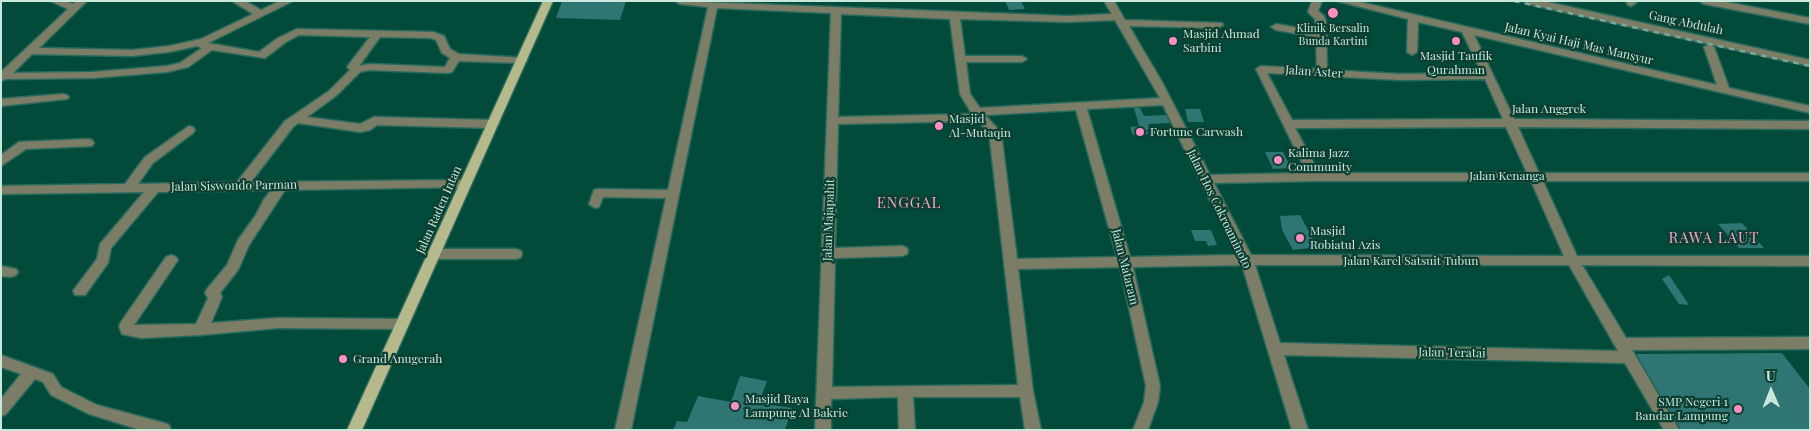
<!DOCTYPE html>
<style>
body{margin:0}
#map{position:relative;width:1811px;height:431px;overflow:hidden;background:#024b3b;font-family:"Playfair Display",serif}
canvas{display:block}
.frame{position:absolute;inset:0;border:2px solid #c9e8dc;pointer-events:none}
.north{position:absolute;left:1746px;top:366px;width:50px;height:50px;-webkit-text-stroke:4px #0c3e31;paint-order:stroke;rotate:359deg;font-size:14px;font-weight:700;line-height:20px;text-align:center;color:#c9e8dc}
.north::after{content:'';display:block;margin:auto;width:18px;height:22px;background:#c9e8dc;clip-path:polygon(50% 0,100% 100%,50% 72%,0 100%)}
</style>
<div id="map">
<canvas width="1811" height="431"></canvas>
<div class="frame"></div>
<div class="north">U</div>
</div>
<script>
const c = document.querySelector('canvas').getContext('2d');
c.lineJoin = 'round';
function paint(path, color) { c.fillStyle = color; c.fill(path, 'evenodd'); }
const toPath = rows => new Path2D(rows.map(r => 'M' + r).join(''));
function stroke(path, color, width, dash) { c.strokeStyle = color; c.lineWidth = width; c.lineCap = dash ? 'butt' : 'round'; c.setLineDash(dash || []); c.stroke(path); }
function write(font, color, halo, rows, align = 'center') {
  c.font = font + ' "Playfair Display",serif'; c.lineWidth = 4.5; c.setLineDash([]); c.textBaseline = 'middle'; c.strokeStyle = halo; c.fillStyle = color; for (const [text, x, y, turn = 0] of rows) {
    c.save(); c.translate(x, y); c.rotate((+turn || 0) * Math.PI / 180); c.textAlign = isNaN(turn) ? turn : align; if (halo) c.strokeText(text, 0, 0); c.fillText(text, 0, 0); c.restore();
  }
}
paint(toPath([
 [562,1,626,1,620,20,556,18],
 [1005,1,1021,1,1025,9,1009,10],
 [1134,108,1140,108,1144,116,1166,115,1170,123,1148,124,1151,130,1146,130,1149,134,1133,135,1130,127,1139,126],
 [1185,109,1200,109,1204,122,1188,122],
 [1265,152,1283,152,1291,168,1273,169],
 [1300,215,1317,247,1293,250,1282,230,1280,216],
 [1742,223,1764,248,1739,248,1718,224],
 [1191,230,1211,230,1217,245,1208,246,1206,241,1195,241],
 [1669,275,1689,305,1679,304,1662,279],
 [1782,353,1810,389,1810,430,1681,430,1636,354],
 [740,376,767,381,759,403,792,408,785,430,673,430,677,421,687,422,698,396,731,402]
]), '#2e7573');
const minor = toPath([
 [50,1,65,1,73,4,76,1,87,1,39,48,132,50,169,46,201,39,253,14,232,1,245,1,261,10,280,1,293,1,208,43,259,52,278,38,297,29,433,32,444,36,450,49,459,54,526,58,527,60,526,62,522,63,459,61,452,72,448,73,369,70,360,72,337,95,307,117,360,124,374,117,493,120,499,124,493,128,377,125,370,130,360,132,298,123,293,127,251,182,470,180,472,183,470,186,466,187,285,190,249,245,238,270,220,293,222,297,211,323,278,318,402,319,407,320,409,324,407,328,402,329,278,328,201,335,141,338,122,334,119,326,121,322,166,257,171,255,176,257,178,260,134,325,196,324,208,298,205,293,207,289,227,265,238,240,256,215,263,201,271,190,158,192,111,248,108,263,85,295,75,295,73,291,97,259,100,244,144,192,1,194,1,186,125,184,145,157,189,126,193,127,195,130,193,133,153,163,138,184,237,182,285,121,329,91,350,70,347,67,370,37,299,35,286,42,265,58,212,50,188,67,167,72,93,78,6,79,1,81,1,72,68,9,50,1],
 [380,37,431,38,436,40,442,53,450,58,445,67,369,64,359,66,380,37],
 [197,46,202,48,180,63,167,66,93,72,13,73,32,54,132,56,169,52,197,46],
 [675,1,1068,16,1112,14,1104,1,1114,1,1125,20,1222,23,1223,25,1218,28,1129,26,1162,82,1210,175,1307,173,1256,69,1261,66,1317,69,1316,37,1276,30,1271,27,1276,24,1316,31,1315,19,1308,12,1312,1,1322,1,1318,11,1324,16,1326,22,1327,70,1400,74,1482,73,1462,32,1418,22,1417,52,1412,55,1407,52,1408,19,1337,1,1356,1,1717,85,1704,47,1709,44,1528,4,1523,1,1543,1,1810,60,1810,66,1709,44,1714,47,1729,88,1810,106,1810,113,1474,35,1514,119,1810,121,1810,129,1518,127,1539,173,1810,173,1810,181,1543,181,1577,256,1810,256,1810,266,1582,265,1626,338,1810,337,1810,349,1632,350,1679,430,1664,430,1625,363,1284,355,1308,430,1292,430,1242,265,1133,267,1160,386,1158,402,1148,430,1133,430,1144,402,1146,386,1120,267,1018,269,1033,391,1041,430,1025,430,1020,397,913,397,915,430,899,430,898,397,831,399,831,430,815,430,831,13,717,8,631,430,615,430,666,198,603,197,599,207,595,208,589,204,594,190,598,189,668,190,708,7,680,4,675,1],
 [841,14,950,19,960,94,972,114,838,117,841,14],
 [960,19,1068,22,1115,20,1160,98,980,108,970,94,966,62,1022,62,1027,59,1022,56,965,56,960,19],
 [1267,73,1400,80,1485,79,1503,119,1292,120,1267,73],
 [1163,105,1199,179,1238,255,1130,257,1087,109,1163,105],
 [1076,110,1117,257,1017,259,1002,140,996,127,985,115,1076,110],
 [978,121,987,131,990,140,1018,385,832,387,835,258,902,256,907,254,908,251,907,248,902,246,835,248,838,124,978,121],
 [1506,127,1527,173,1319,173,1295,128,1506,127],
 [1315,181,1531,181,1564,256,1251,255,1214,183,1315,181],
 [1255,265,1569,265,1618,351,1280,343,1255,265],
 [1626,1,1636,1,1636,3,1631,6,1628,5,1626,1],
 [1699,1,1721,1,1810,18,1810,24,1704,4,1699,1],
 [63,94,67,95,69,97,67,99,1,106,1,99,63,94],
 [88,139,92,140,94,143,92,146,26,149,1,166,1,155,19,142,88,139],
 [434,249,516,249,521,251,522,254,521,257,516,259,434,259,429,257,428,254,429,251,434,249],
 [1,266,16,269,18,272,16,275,11,277,1,276,1,266],
 [1,355,53,374,61,387,97,405,164,423,169,425,171,430,141,430,89,414,51,395,43,382,35,379,6,414,1,416,1,399,21,374,1,367,1,355]
]);
const major = toPath([
 [543,1,553,1,362,430,347,430,543,1]
]);
stroke(minor, '#2a6a5b', 3);
stroke(major, '#2a6a5b', 3);
paint(minor, '#7b7d67');
paint(major, '#b5b98c');
stroke(toPath([
 [1514,1,1810,66]
]), '#78a89a', 2.5, [5.5, 5.5]);
for (const [x, y, r, color] of [
 [1333,13,6,"#fc8fc2"],
 [1173,41,5,"#fc8fc2"],
 [1456,41,5,"#fc8fc2"],
 [939,126,5,"#fc8fc2"],
 [1140,132,5,"#fc8fc2"],
 [1278,160,5,"#fc8fc2"],
 [1300,238,5,"#fc8fc2"],
 [343,359,5,"#fc8fc2"],
 [735,406,5,"#fc8fc2"],
 [1738,409,5,"#fc8fc2"]
]) { const dot = new Path2D(); dot.arc(x, y, r, 0, 2 * Math.PI); c.fillStyle = color; c.fill(dot); stroke(dot, '#0c3e31', 2); }
write('11px', '#c9e8dc', '#0c3e31', [
 ["Klinik Bersalin",1333,29],
 ["Bunda Kartini",1333,42]
]);
write('12px', '#c9e8dc', '#0c3e31', [
 ["Gang Abdulah",1686,23,12],
 ["Jalan Kyai Haji Mas Mansyur",1579,44,13],
 ["Jalan Aster",1314,72,4],
 ["Jalan Anggrek",1549,109],
 ["Jalan Kenanga",1507,176],
 ["Jalan Siswondo Parman",234,186,-1],
 ["Jalan Hos Cokroaminoto",1219,209,64],
 ["Jalan Raden Intan",439,210,-66],
 ["Jalan Majapahit",829,220,-88],
 ["Jalan Karel Satsuit Tubun",1411,261],
 ["Jalan Mataram",1125,267,76],
 ["Jalan Teratai",1452,353,1]
]);
write('12px', '#c9e8dc', '#0c3e31', [
 ["Masjid Ahmad",1183,34],
 ["Sarbini",1183,48],
 ["Masjid Taufik",1456,56,"center"],
 ["Qurahman",1456,70,"center"],
 ["Masjid",949,119],
 ["Al-Mutaqin",949,133],
 ["Fortune Carwash",1150,132],
 ["Kalima Jazz",1288,153],
 ["Community",1288,167],
 ["Masjid",1310,231],
 ["Robiatul Azis",1310,245],
 ["Grand Anugerah",353,359],
 ["Masjid Raya",745,399],
 ["Lampung Al Bakrie",745,413],
 ["SMP Negeri 1",1728,402,"right"],
 ["Bandar Lampung",1728,416,"right"]
], 'left');
c.letterSpacing = '1px';
write('15px', '#f3a5c7', '#0c3e31', [
 ["ENGGAL",909,203],
 ["RAWA LAUT",1714,238]
]);
c.letterSpacing = '0px';
</script>
